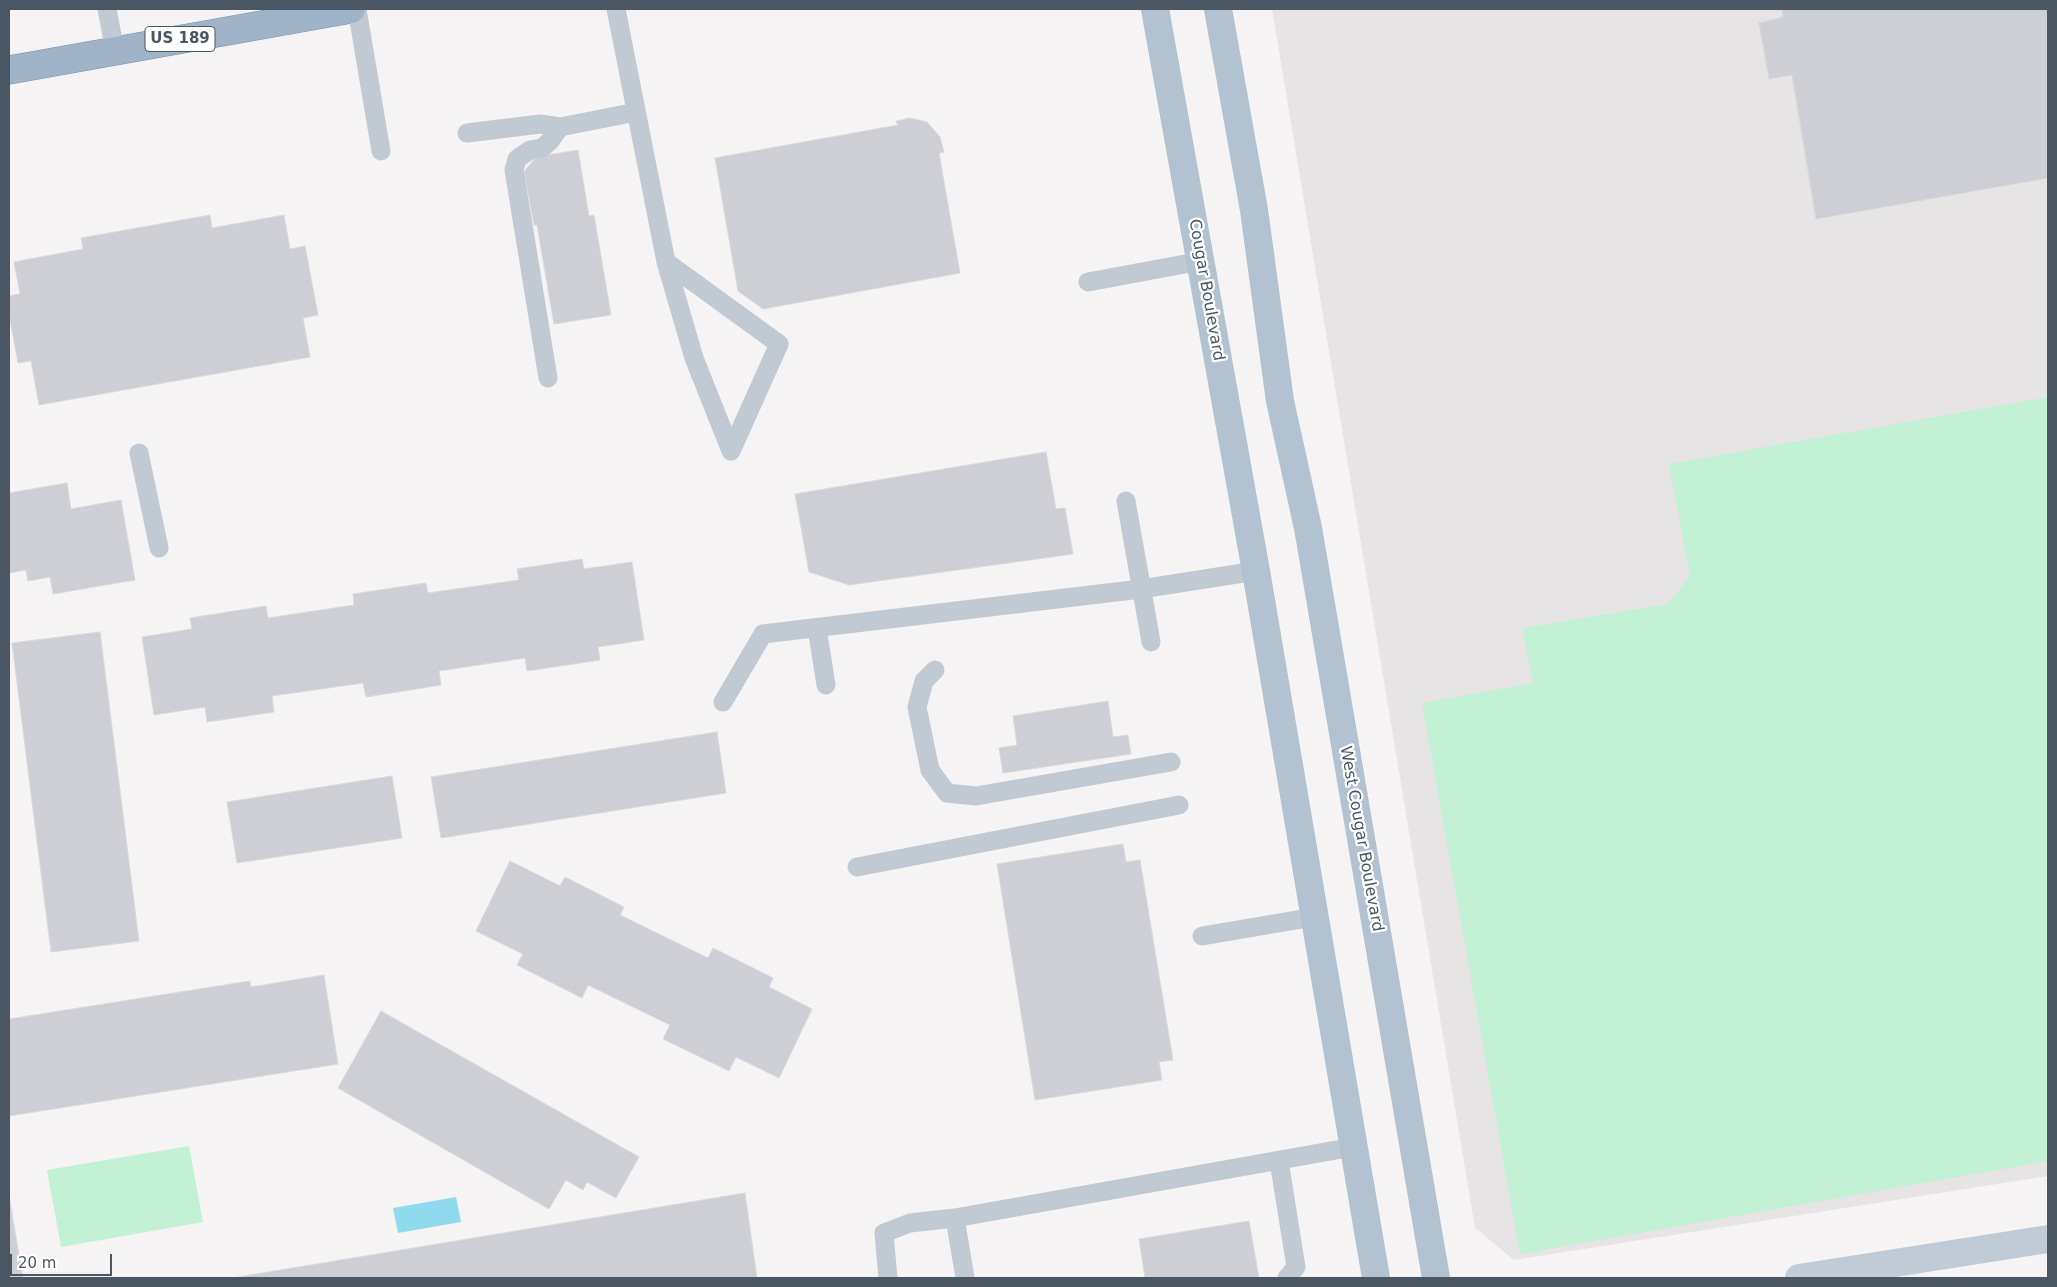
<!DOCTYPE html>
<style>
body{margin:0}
#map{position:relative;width:2057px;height:1287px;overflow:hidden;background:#f5f3f3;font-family:"DejaVu Sans",sans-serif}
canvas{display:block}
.frame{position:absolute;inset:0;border:10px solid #4a5661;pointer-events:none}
.scale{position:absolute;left:10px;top:1254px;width:102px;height:22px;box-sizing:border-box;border:2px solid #4a5661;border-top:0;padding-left:6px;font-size:15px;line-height:18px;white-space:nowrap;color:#4a5661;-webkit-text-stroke:4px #fff;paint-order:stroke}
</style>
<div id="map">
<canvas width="2057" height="1287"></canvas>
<div class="frame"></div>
<div class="scale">20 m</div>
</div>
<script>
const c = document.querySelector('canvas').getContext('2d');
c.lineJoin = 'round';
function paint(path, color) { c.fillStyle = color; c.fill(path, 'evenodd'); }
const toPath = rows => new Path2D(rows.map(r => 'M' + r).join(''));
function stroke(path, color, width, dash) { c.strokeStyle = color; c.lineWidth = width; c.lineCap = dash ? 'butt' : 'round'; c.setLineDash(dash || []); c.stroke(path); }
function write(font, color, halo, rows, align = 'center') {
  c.font = font + ' "DejaVu Sans",sans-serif'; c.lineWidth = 4.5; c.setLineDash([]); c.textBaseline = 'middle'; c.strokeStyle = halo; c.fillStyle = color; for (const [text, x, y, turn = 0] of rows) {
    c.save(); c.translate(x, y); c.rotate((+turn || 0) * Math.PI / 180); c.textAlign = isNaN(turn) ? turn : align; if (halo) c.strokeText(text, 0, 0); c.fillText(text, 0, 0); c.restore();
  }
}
paint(toPath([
 [1272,9,2048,9,2048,1176,1514,1260,1475,1228]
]), '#e6e4e5');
paint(toPath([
 [2048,397,2048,1161,1520,1254,1422,703,1533,683,1522,628,1668,604,1690,576,1669,464],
 [189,1146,203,1222,61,1247,47,1170]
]), '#c3f1d5');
paint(toPath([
 [456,1197,461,1222,398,1233,393,1208]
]), '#90daee');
const building = toPath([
 [1782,9,2048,9,2048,178,1816,219,1792,75,1769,79,1759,23,1783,17,1782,9],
 [910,118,927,122,940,137,944,152,939,153,960,273,763,309,738,291,715,158,898,125,896,121,910,118],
 [578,150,589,216,594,215,611,315,554,324,537,225,534,225,524,172,536,157,578,150],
 [210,215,212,228,284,215,290,249,305,246,318,315,303,318,310,357,39,405,31,361,18,363,9,314,9,296,20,294,14,262,83,249,81,238,210,215],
 [1046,452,1056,509,1065,508,1073,554,849,585,809,572,795,494,1046,452],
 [67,483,71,509,121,500,135,580,53,594,50,577,28,581,26,570,9,573,9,493,67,483],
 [582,559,584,569,632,562,644,640,598,647,600,660,527,671,525,658,439,671,441,685,366,697,363,683,272,696,274,712,207,722,205,707,154,715,142,637,192,629,190,618,266,606,268,618,354,605,353,594,426,583,428,593,519,580,517,569,582,559],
 [100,632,139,941,51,952,12,643,100,632],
 [1108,701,1113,737,1128,735,1131,754,1003,773,999,748,1017,745,1013,716,1108,701],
 [717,732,726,793,441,838,431,777,717,732],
 [392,776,402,838,237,863,227,802,392,776],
 [1123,844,1126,862,1140,860,1173,1060,1159,1062,1162,1080,1035,1100,997,864,1123,844],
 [510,861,560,886,565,877,624,907,620,915,708,958,713,948,773,978,769,987,812,1009,779,1078,736,1057,729,1071,663,1039,670,1025,588,985,582,998,517,965,523,954,476,931,510,861],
 [324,975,338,1064,9,1116,9,1019,250,981,251,987,324,975],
 [381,1011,639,1157,616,1198,587,1182,583,1190,566,1180,549,1209,338,1088,381,1011],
 [745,1193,757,1278,232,1278,745,1193],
 [9,1196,23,1278,9,1278,9,1196],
 [1249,1221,1259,1278,1145,1278,1139,1239,1249,1221]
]);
paint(building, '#cdcfd5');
stroke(building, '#d7d9de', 1);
const trunk = toPath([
 [9,70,351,9]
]);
stroke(trunk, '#7690ad', 29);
stroke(toPath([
 [107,9,115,51],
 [357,9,381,151],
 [616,9,666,262,694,358,731,451],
 [467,133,540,124,560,127,636,112],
 [666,262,779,344,731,451],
 [1088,282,1201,261],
 [548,378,514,170,517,159,530,150,542,148,550,141,560,127],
 [139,453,159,548],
 [1126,501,1151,642],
 [817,628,826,685],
 [935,670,924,681,917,707,930,770,947,793,976,796,1171,762],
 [723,702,763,634,1141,589,1256,571],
 [857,867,1179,805],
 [1202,936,1314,917],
 [1279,1161,1296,1267,1287,1278],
 [955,1218,965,1278],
 [888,1278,884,1233,910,1223,955,1218,1353,1147]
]), '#c1cad2', 19);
stroke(toPath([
 [1799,1278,2048,1239]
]), '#c1cbd6', 28);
stroke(toPath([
 [1155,9,1256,571,1376,1278],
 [1218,9,1254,210,1280,401,1308,528,1436,1278]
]), '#b3c2d1', 28);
stroke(trunk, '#9fb4c9', 28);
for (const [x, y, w] of [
 [180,39,70]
]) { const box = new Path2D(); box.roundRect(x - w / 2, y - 12.5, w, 25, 4); c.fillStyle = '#fff'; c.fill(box); stroke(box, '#4a5661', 1); }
write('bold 15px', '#4a5661', null, [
 ["US 189",180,39]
]);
write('16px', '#4a5661', '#fff', [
 ["Cougar Boulevard",1206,290,80],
 ["West Cougar Boulevard",1361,839,80]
]);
</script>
